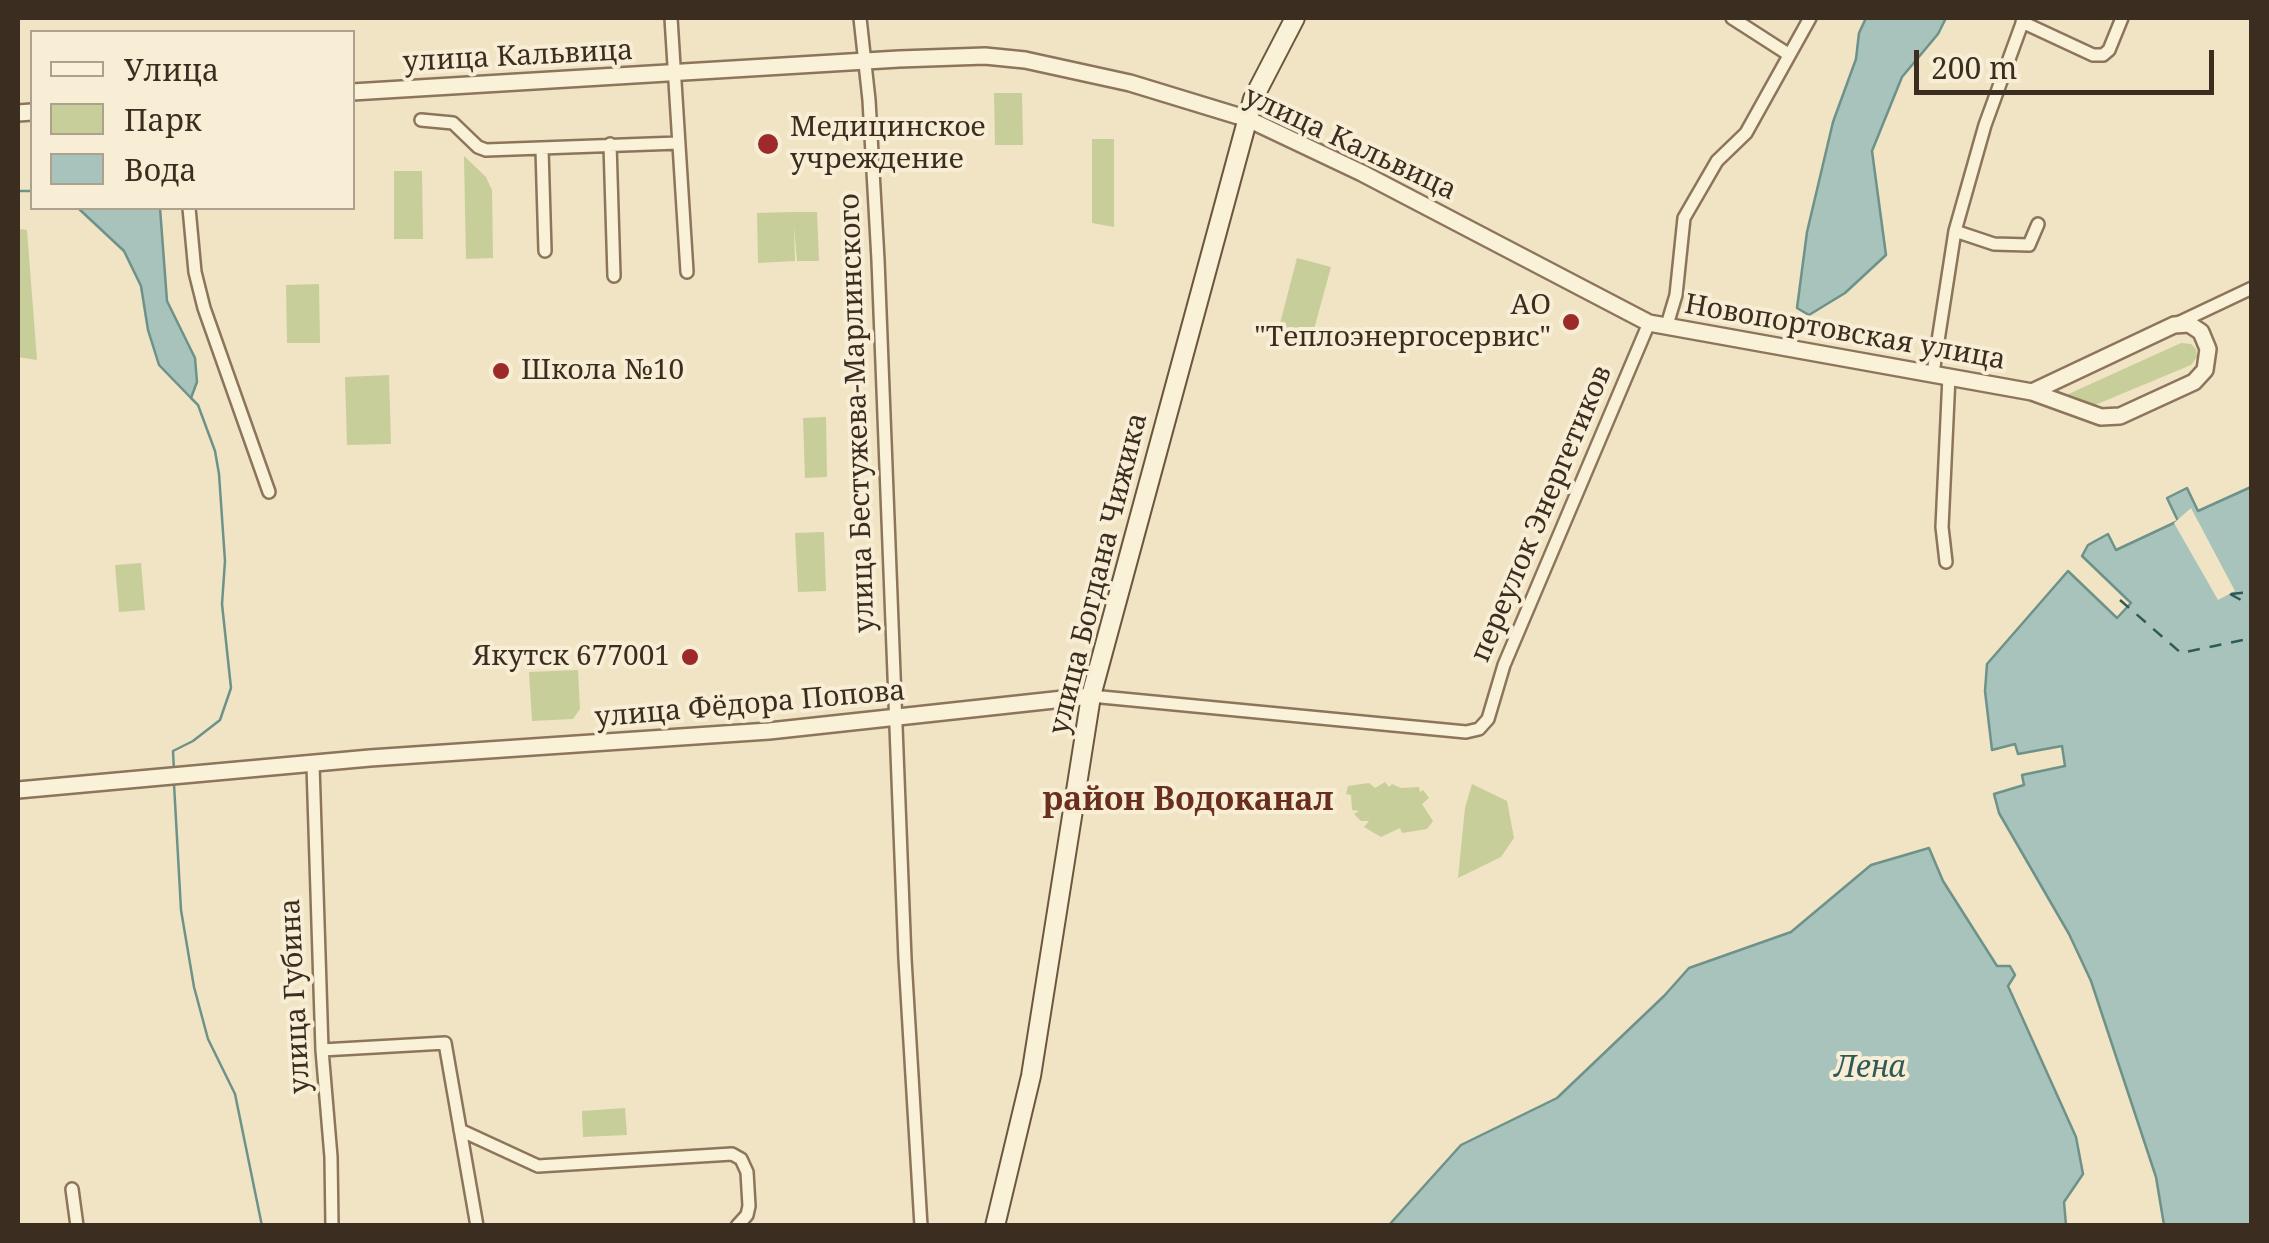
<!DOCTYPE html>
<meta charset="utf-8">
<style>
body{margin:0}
#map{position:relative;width:2269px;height:1243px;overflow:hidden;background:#f0e4c5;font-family:"Noto Serif",serif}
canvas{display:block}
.frame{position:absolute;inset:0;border:20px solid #3b2d1f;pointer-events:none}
.legend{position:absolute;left:30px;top:30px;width:325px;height:180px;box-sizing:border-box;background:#f7eed5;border:2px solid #aca18c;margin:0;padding:12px 18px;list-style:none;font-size:30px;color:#3b2d1f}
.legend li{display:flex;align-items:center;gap:20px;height:50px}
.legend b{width:50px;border:2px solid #aca18c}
.scale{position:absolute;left:1914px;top:50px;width:300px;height:45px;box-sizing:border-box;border:5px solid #3b2d1f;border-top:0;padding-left:12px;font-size:30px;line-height:35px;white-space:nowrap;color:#3b2d1f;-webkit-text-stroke:8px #f7eed5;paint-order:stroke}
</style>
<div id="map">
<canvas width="2269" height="1243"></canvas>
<div class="frame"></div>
<ul class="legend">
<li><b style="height:12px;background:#faf1d9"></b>Улица</li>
<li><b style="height:28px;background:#c7ce99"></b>Парк</li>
<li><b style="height:28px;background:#a7c3bb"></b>Вода</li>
</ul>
<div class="scale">200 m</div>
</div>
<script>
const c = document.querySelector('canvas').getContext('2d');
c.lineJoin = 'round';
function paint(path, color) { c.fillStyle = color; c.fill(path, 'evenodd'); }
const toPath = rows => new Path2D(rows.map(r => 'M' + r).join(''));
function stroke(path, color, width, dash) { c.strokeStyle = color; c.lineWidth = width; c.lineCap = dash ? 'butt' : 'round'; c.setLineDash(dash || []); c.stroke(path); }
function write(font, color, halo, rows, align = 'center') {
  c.font = font + ' "Noto Serif",serif'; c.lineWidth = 8; c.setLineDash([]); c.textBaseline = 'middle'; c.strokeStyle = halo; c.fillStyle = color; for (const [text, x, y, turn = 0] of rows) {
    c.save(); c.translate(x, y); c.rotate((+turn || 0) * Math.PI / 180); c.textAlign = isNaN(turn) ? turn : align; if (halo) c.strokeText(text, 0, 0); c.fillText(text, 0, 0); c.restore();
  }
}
paint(toPath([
 [994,93,1022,93,1023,145,995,145],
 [1092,139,1114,139,1114,227,1092,223],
 [464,156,486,177,492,190,493,258,466,259],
 [394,171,422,171,423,239,394,239],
 [793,212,817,212,819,261,797,261,794,226,795,261,758,263,757,213],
 [18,229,27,230,37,360,18,357],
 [1297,258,1331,267,1310,344,1277,335],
 [319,284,320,343,287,343,286,285],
 [2181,343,2191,344,2196,349,2197,357,2191,365,2095,405,2064,396],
 [389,375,391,444,347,445,345,377],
 [826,417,827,477,805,478,803,418],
 [824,532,826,591,798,592,795,533],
 [141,563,145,610,119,612,115,565],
 [578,670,580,709,573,719,532,721,529,672],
 [1385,782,1389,787,1392,784,1401,788,1419,787,1420,792,1423,790,1429,798,1422,804,1433,821,1427,829,1402,833,1400,828,1381,837,1364,827,1369,821,1361,821,1354,814,1359,811,1352,810,1351,795,1346,794,1348,786,1369,783,1375,788],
 [1472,784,1507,801,1514,838,1501,857,1458,878,1465,808],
 [625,1108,627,1135,583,1137,582,1111]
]), '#c7ce99');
const water = toPath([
 [1866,18,1946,18,1938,34,1902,77,1872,151,1886,255,1845,293,1809,315,1797,308,1807,232,1833,122,1856,59,1859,33,1866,18],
 [78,208,160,208,167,301,195,358,197,382,191,398,159,365,148,330,141,286,124,251,78,208],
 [2251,487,2251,1225,2164,1225,2156,1177,2091,981,2069,934,1999,813,1994,794,2024,785,2022,775,2065,766,2062,746,2018,754,2015,744,1992,750,1985,691,1987,664,2068,571,2117,618,2131,603,2082,556,2088,545,2108,534,2116,550,2178,521,2167,498,2187,488,2198,511,2251,487],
 [1929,848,1943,881,1997,966,2010,966,2015,975,2008,986,2076,1137,2083,1174,2064,1202,2066,1225,1389,1225,1461,1145,1557,1098,1664,996,1689,968,1791,932,1871,865,1929,848]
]);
paint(water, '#a7c3bb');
stroke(water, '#6d9289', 2.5);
paint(toPath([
 [2191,508,2235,591,2218,600,2174,523]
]), '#f0e4c5');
stroke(toPath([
 [18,191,32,191],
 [174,771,173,751,193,741,220,720,231,688,222,604,225,561,219,474,215,451,198,405,191,398],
 [174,784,181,910,194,987,208,1039,235,1094,262,1226]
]), '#6d9289', 2.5);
stroke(toPath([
 [2230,594,2252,606],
 [2231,594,2252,592],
 [2120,600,2181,653,2252,638]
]), '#2e5b59', 2.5, [12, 10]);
const minor = toPath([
 [671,18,687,272],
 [860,18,869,100,878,260,905,959,921,1226],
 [1732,18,1788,54],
 [2022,22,2093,55,2103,55,2109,50,2122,18],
 [421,120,453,123,478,147,486,150,678,143],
 [610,144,614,276],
 [542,149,545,251],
 [189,208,195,272,204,308,269,492],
 [1955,231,1994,244,2029,245,2038,224],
 [2178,323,2252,288],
 [1667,325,1676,295,1684,218,1717,161,1746,133,1810,18],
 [1933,373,1955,231,1985,125,2024,18],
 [1946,562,1942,527,1949,376],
 [1091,696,1466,732,1479,729,1488,719,1504,665,1649,323],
 [313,765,322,1050,331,1157,332,1226],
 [322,1050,445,1043,477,1226],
 [460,1130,538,1166,732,1154,741,1159,747,1172,749,1206,747,1215,737,1226],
 [72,1189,77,1226]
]);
const tertiary = toPath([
 [352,92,899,59,985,56,1025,60,1130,83,1248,119,1362,173,1649,323,2032,392,2101,417,2120,416,2194,382,2205,370,2208,349,2201,332,2189,324,2174,325,2032,392],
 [18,113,32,112],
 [18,790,370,758,769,731,1091,696]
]);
const secondary = toPath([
 [995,1226,1031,1076,1091,696,1253,99,1295,18]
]);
stroke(minor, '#8c755b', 16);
stroke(tertiary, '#8c755b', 20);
stroke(secondary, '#6d563e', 22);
stroke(minor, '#faf1d9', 11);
stroke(tertiary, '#faf1d9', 15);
stroke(secondary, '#faf1d9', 18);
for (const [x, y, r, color] of [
 [768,144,12,"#9c2a29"],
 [1571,322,10,"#9c2a29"],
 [501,371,10,"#9c2a29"],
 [690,657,10,"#9c2a29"]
]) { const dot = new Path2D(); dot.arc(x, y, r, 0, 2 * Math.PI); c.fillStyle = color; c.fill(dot); stroke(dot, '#f7eed5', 4); }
write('28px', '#3b2d1f', '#f7eed5', [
 ["улица Кальвица",518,57,-3],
 ["улица Кальвица",1350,144,25],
 ["Новопортовская улица",1845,333,10],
 ["улица Бестужева-Марлинского",858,413,-92],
 ["переулок Энергетиков",1542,514,-67],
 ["улица Богдана Чижика",1099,574,-76],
 ["улица Фёдора Попова",750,705,-5],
 ["улица Губина",296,996,-93]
]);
write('28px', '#3b2d1f', '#f7eed5', [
 ["Медицинское",790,128],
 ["учреждение",790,160],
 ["АО",1551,306,"right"],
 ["\"Теплоэнергосервис\"",1551,338,"right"],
 ["Школа №10",521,371],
 ["Якутск 677001",670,657,"right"]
], 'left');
write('italic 30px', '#2e5b59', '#f7eed5', [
 ["Лена",1870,1068]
]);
write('bold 32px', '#692e1d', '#f7eed5', [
 ["район Водоканал",1188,801]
]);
</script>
